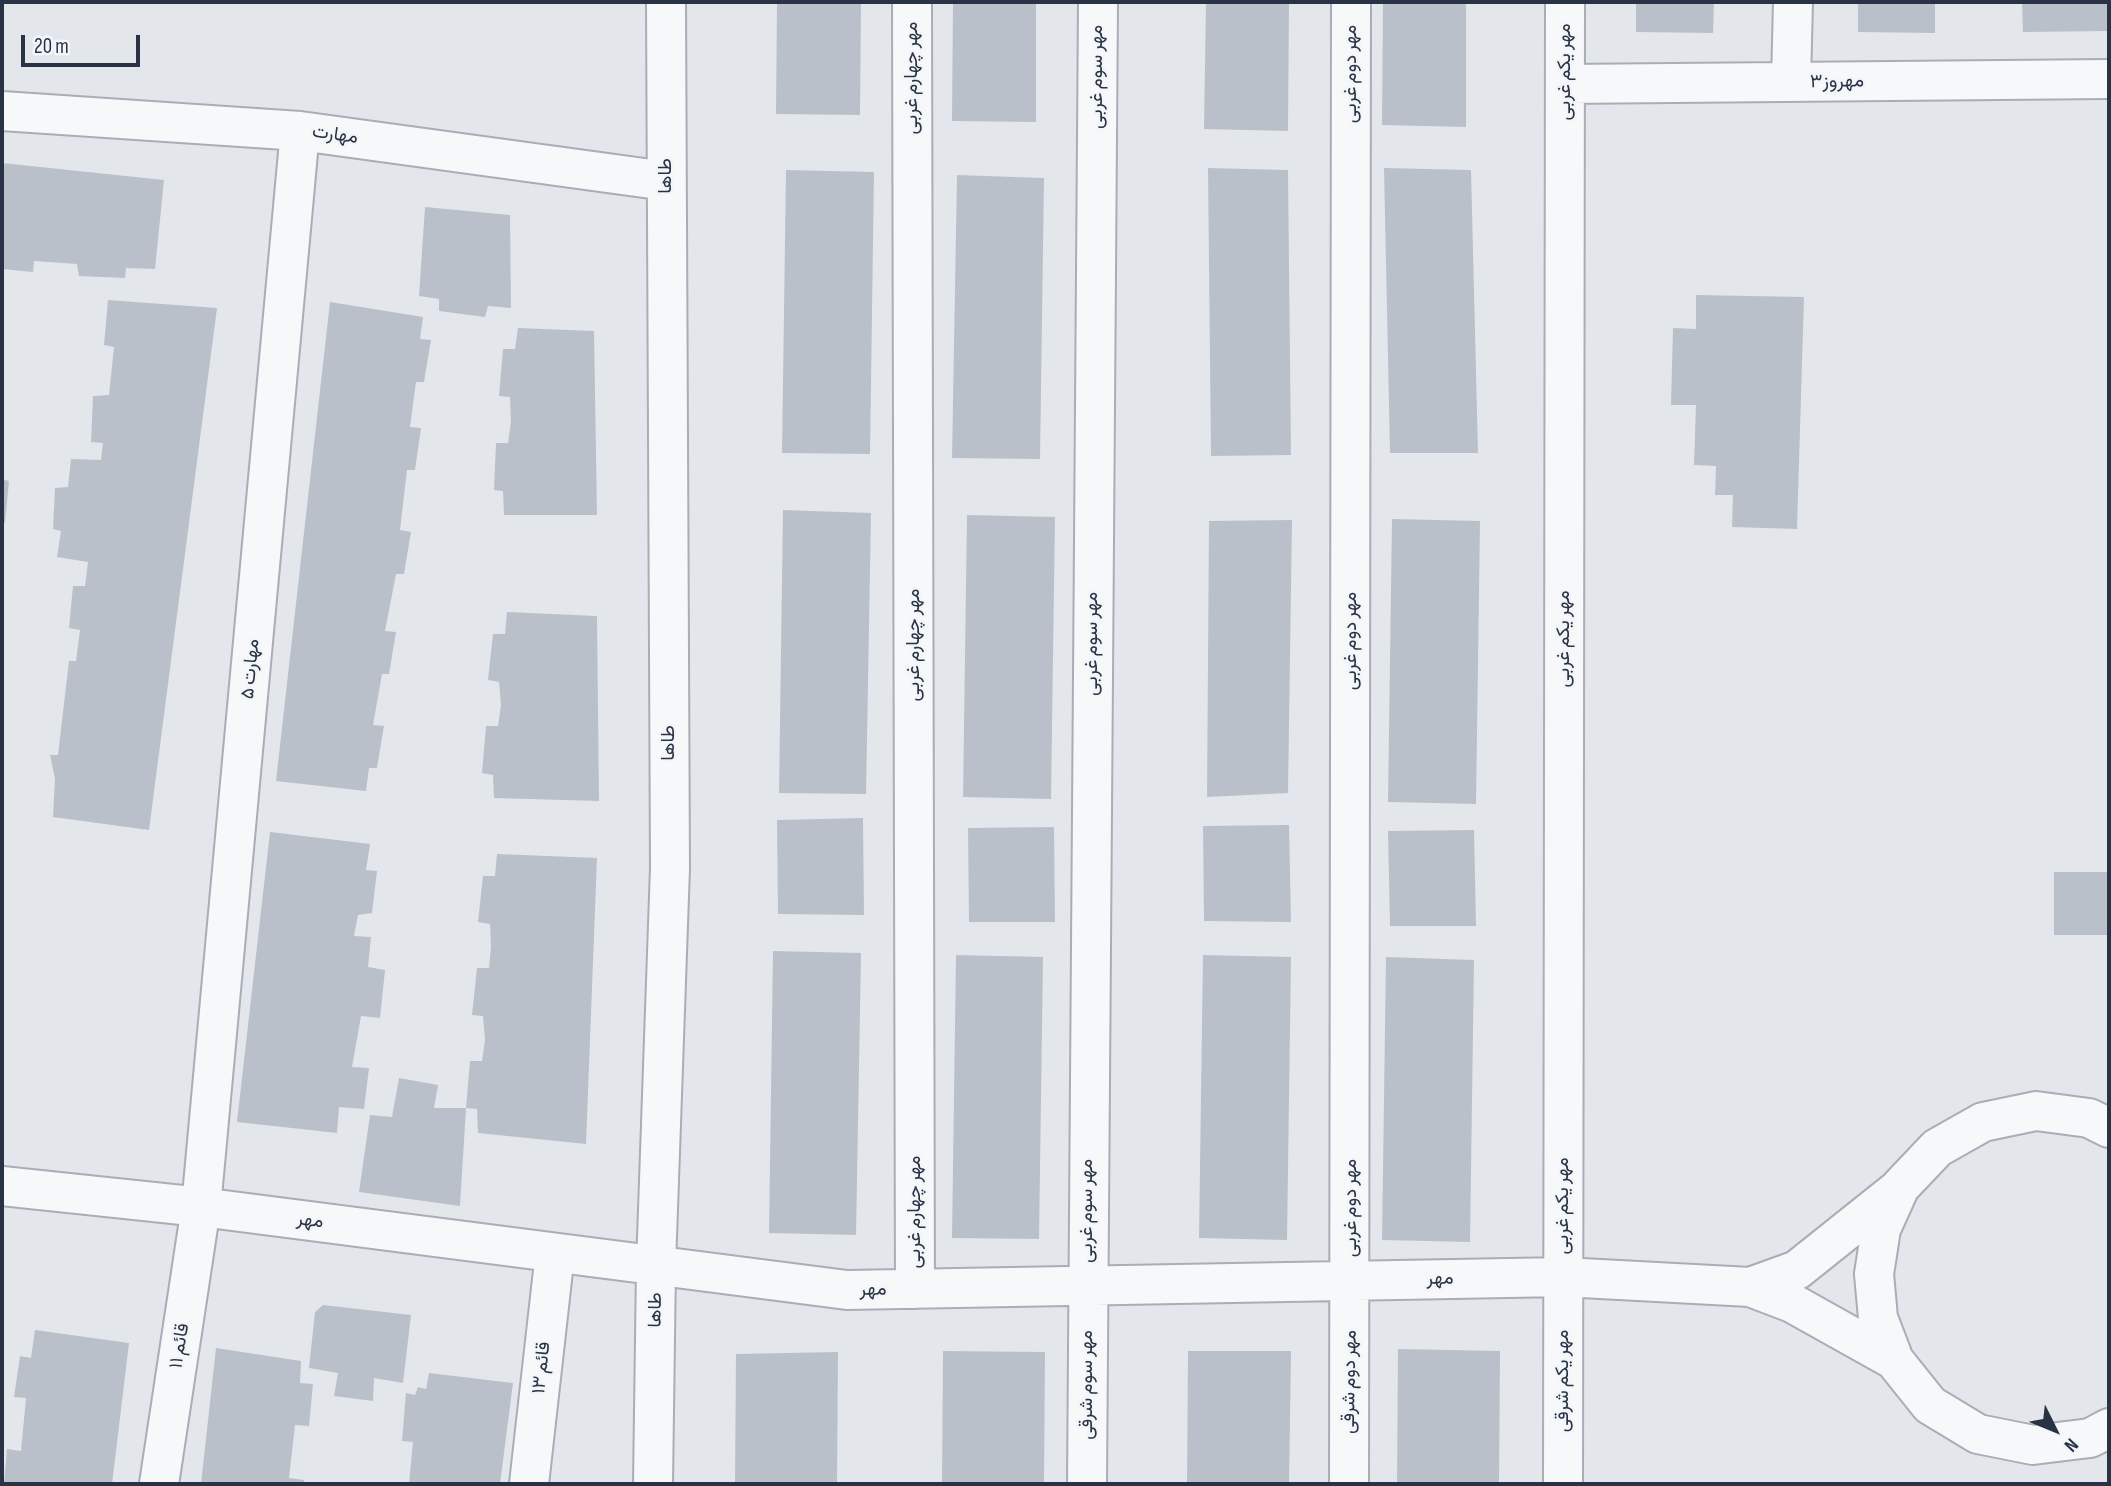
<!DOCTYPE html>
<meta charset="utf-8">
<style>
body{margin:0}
#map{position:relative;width:2111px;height:1486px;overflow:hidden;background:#e3e7ec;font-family:"Sofia Sans Condensed",sans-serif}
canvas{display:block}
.frame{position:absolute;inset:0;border:4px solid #2a3345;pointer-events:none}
.north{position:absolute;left:2020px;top:1395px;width:70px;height:70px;-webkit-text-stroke:5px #f3f6f9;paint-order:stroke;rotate:133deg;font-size:19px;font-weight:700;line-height:28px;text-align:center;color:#2a3345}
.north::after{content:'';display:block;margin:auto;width:24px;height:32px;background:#2a3345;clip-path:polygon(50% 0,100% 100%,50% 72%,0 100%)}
.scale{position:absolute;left:21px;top:35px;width:119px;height:32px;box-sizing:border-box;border:4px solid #2a3345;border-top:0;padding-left:9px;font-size:21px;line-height:24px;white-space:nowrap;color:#2a3345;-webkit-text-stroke:5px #f3f6f9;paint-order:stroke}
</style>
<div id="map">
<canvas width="2111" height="1486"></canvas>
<div class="frame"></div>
<div class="north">N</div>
<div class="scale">20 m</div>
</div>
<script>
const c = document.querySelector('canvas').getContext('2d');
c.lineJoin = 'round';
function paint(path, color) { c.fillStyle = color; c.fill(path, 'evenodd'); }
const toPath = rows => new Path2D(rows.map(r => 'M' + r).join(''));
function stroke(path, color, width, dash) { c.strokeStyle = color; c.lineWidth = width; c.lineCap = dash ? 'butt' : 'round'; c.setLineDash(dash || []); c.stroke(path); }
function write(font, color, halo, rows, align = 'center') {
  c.font = font + ' "Sofia Sans Condensed",Vazirmatn,sans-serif'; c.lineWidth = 5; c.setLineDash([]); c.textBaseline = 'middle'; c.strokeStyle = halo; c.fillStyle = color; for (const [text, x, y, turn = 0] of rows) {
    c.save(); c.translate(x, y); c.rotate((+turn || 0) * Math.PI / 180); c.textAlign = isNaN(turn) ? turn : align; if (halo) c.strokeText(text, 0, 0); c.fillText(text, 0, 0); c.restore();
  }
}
paint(toPath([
 [777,2,861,2,860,115,776,114],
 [953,2,1036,2,1036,122,952,121],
 [1206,2,1289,2,1288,131,1204,129],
 [1383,2,1466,2,1466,127,1382,125],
 [1636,2,1714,2,1713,33,1636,32],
 [1858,2,1935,2,1935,33,1858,32],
 [2022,2,2109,2,2109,31,2023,32],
 [2,163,164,180,155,269,126,268,125,278,79,276,77,264,34,261,33,272,2,269],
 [1208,168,1288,170,1291,455,1211,456],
 [1384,168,1471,170,1478,453,1390,453],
 [786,170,874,172,870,454,782,453],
 [957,175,1044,178,1040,459,952,458],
 [425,207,510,215,511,308,488,306,485,317,439,311,439,299,419,296],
 [1696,295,1804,297,1797,529,1732,527,1733,495,1715,495,1716,466,1694,465,1696,405,1671,405,1673,328,1696,329],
 [108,300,217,308,149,830,53,817,55,779,50,755,58,755,69,661,76,661,80,630,69,628,73,586,85,586,88,562,57,557,61,531,53,529,55,488,68,487,71,459,101,460,103,443,91,442,93,396,109,395,114,347,104,345],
 [330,302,423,317,420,339,431,340,424,382,416,382,410,427,421,428,415,470,407,470,400,530,411,532,404,574,396,574,385,631,396,632,389,674,382,674,373,725,384,726,377,768,369,768,366,791,276,781],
 [518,328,594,331,597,515,504,515,503,491,494,490,496,443,508,443,511,421,510,397,499,396,503,349,515,349],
 [2,479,9,481,5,523,2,524],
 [783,510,871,513,866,794,779,793],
 [967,515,1055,517,1051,799,963,797],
 [1392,519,1480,521,1476,804,1388,802],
 [1292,520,1288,793,1207,797,1209,521],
 [507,612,597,616,599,801,494,798,493,775,482,773,486,726,498,726,501,705,499,682,488,680,493,634,505,634],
 [863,818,864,915,778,914,777,820],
 [1289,825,1291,922,1204,921,1203,826],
 [1054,827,1055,922,969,922,968,828],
 [1474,830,1476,926,1390,926,1388,831],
 [270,832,370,844,366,870,377,871,372,913,358,915,354,936,371,937,368,967,385,970,380,1018,361,1016,352,1067,369,1068,364,1109,339,1107,337,1133,237,1122],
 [497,854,597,858,586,1144,478,1133,477,1109,466,1108,460,1206,359,1192,370,1115,392,1117,399,1078,438,1085,434,1108,466,1108,470,1061,482,1061,485,1040,483,1016,472,1015,477,968,489,968,491,947,490,924,478,922,483,876,495,876],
 [2054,872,2109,872,2109,935,2054,935],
 [773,951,861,953,856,1235,769,1233],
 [956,955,1043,957,1039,1239,952,1238],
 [1203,955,1291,957,1287,1240,1199,1238],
 [1386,957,1474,960,1470,1242,1382,1240],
 [323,1305,411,1315,403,1383,374,1378,373,1401,334,1396,338,1373,309,1368,315,1312],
 [35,1330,129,1343,112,1484,4,1484,7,1449,21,1451,26,1398,14,1397,20,1356,31,1358],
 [216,1348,301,1361,300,1383,313,1384,309,1426,295,1425,289,1478,304,1480,303,1484,201,1484],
 [1398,1349,1500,1351,1499,1484,1397,1484],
 [943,1351,1045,1352,1044,1484,942,1484],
 [1188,1351,1291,1351,1289,1484,1187,1484],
 [838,1352,837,1484,735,1484,736,1354],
 [429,1373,513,1383,500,1484,409,1484,413,1442,402,1441,406,1393,415,1395,418,1387,426,1389]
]), '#bac0ca');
const minor = toPath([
 [912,2,915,1289],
 [1791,82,1793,2],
 [1565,84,2109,79],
 [2,111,300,131,666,181],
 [2109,1128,2089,1118,2036,1111,1983,1122,1937,1148,1900,1187,1881,1229,1874,1274,1878,1318,1894,1360,1930,1405,1978,1434,2033,1445,2090,1438,2109,1428],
 [2,1186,201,1207,847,1290,1563,1277,1750,1287,1792,1303,1894,1360],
 [1750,1287,1797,1270,1896,1191],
 [159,1484,201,1207,300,131],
 [529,1484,555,1253],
 [653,1484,656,1266,670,868,666,2],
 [1087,1484,1098,2],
 [1349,1484,1351,2],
 [1563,1484,1565,2]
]);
stroke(minor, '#a8adb7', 42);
stroke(minor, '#f6f8fa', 38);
write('19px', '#2a3345', '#f3f6f9', [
 ["مهر یکم غربی",1565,72,-90],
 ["مهر دوم غربی",1351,74,-90],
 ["مهر سوم غربی",1097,77,-90],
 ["مهر چهارم غربی",912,78,-90],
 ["مهروز۳",1837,82,-1],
 ["مهارت",335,135,8],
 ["طاها",666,176,-90],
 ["مهر یکم غربی",1564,639,-90],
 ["مهر دوم غربی",1351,641,-90],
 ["مهر سوم غربی",1092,644,-90],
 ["مهر چهارم غربی",914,645,-90],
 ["مهارت ۵",251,669,-85],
 ["طاها",669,743,-90],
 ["مهر یکم غربی",1563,1206,-90],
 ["مهر دوم غربی",1351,1208,-90],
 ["مهر سوم غربی",1087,1211,-90],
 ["مهر چهارم غربی",915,1212,-90],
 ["مهر",310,1221,7],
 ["مهر",1440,1279,-1],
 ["مهر",873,1290,-1],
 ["طاها",656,1310,-89],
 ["قائم ۱۱",180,1346,-81],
 ["قائم ۱۳",542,1368,-84],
 ["مهر یکم شرقی",1563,1381,-90],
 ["مهر دوم شرقی",1350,1382,-89],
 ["مهر سوم شرقی",1087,1385,-90]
]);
</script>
